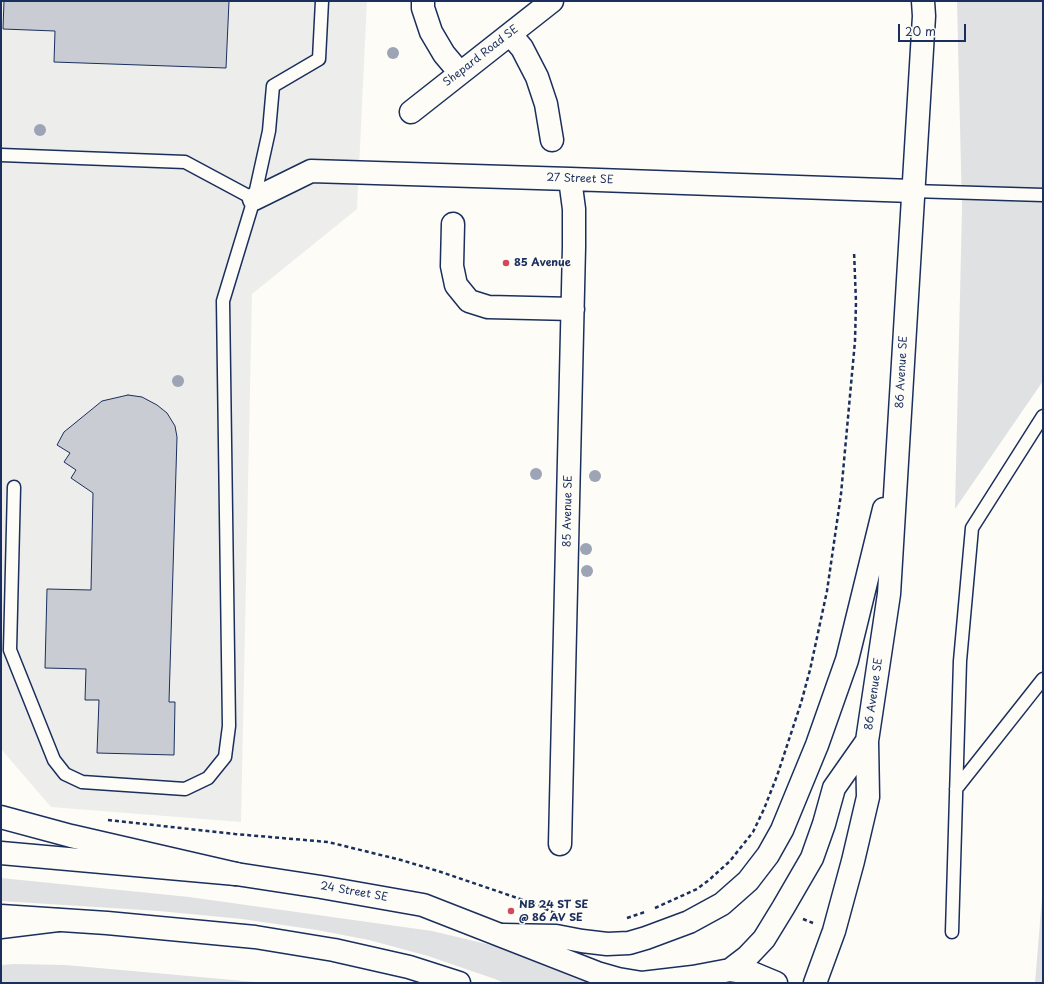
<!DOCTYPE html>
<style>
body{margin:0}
#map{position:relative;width:1044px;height:984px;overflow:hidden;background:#fdfcf7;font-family:"Playpen Sans",sans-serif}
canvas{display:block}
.frame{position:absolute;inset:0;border:2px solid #1b2f5e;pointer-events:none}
.scale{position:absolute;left:898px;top:24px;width:68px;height:18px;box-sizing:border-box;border:2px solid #1b2f5e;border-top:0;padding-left:5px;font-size:12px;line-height:14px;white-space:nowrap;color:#1b2f5e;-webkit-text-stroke:3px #fdfcf7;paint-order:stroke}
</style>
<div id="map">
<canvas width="1044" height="984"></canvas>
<div class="frame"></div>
<div class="scale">20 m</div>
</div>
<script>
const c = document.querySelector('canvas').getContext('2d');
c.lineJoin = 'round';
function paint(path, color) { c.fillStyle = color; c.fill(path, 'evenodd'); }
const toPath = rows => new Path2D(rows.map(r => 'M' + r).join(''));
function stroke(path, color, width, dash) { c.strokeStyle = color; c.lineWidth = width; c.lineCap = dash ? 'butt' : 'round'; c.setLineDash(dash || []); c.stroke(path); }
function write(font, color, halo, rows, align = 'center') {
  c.font = font + ' "Playpen Sans",sans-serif'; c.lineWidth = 3; c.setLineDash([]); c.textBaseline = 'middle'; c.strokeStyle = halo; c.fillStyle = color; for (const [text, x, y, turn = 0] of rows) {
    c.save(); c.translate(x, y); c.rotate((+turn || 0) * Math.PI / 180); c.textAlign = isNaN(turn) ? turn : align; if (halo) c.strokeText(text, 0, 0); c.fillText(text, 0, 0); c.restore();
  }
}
paint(toPath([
 [1,1,367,1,357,209,252,294,241,822,51,807,1,749]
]), '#edeeec');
paint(toPath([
 [957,1,1043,1,1043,381,955,509,962,209],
 [1,878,189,897,432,931,495,946,585,980,586,983,504,983,495,979,428,956,369,940,317,930,242,919,159,911,1,901],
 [1043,886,1043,983,1035,983],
 [14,964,65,965,267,983,1,983,1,965]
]), '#e0e1e3');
const building = toPath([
 [4,1,229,1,226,68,54,62,55,31,3,29,4,1],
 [128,395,142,397,157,405,167,413,175,426,177,437,169,702,175,702,174,755,97,753,99,700,85,700,86,669,45,668,47,589,91,590,93,493,71,478,76,470,64,462,70,453,57,445,64,432,102,401,128,395]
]);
paint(building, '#c9ccd3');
stroke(building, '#1b2f5e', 1);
const lane = toPath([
 [1,155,185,162,254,199],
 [912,191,1043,195],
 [14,487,10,650,54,760,65,774,82,782,185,789,208,778,225,757,229,726,223,301,254,199,269,131,273,86,319,59,322,1],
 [956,789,1043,679],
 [952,932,960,661,972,528,1043,416]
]);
const street = toPath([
 [423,1,423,8,431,32,444,54,460,73],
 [510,34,522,48,537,77,546,104,552,140],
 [411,112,552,1],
 [254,199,311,171,570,179,912,191],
 [453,224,452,266,456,285,469,301,488,307,573,309],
 [560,844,574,247,574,209,570,179]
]);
const secondary = toPath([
 [1,853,236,874,321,887,423,905,597,973,618,979,642,983,693,977],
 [1,916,107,923,255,937,334,950,409,967,459,983],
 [503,935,556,936,582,941,607,944,629,943,646,938,689,922,722,904,748,881,768,855,782,830,817,745,847,660,884,509],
 [730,970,747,957,764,939,783,908,812,858,824,824,834,788,867,741],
 [684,983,693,977,730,970,752,973,776,983],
 [815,983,834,931,853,861,868,797,867,741,889,594,924,16,923,1]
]);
const highway = toPath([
 [1,817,71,836,236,874],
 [1,927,58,920]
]);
stroke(lane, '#1b2f5e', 15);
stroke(street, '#1b2f5e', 25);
stroke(secondary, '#1b2f5e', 25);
stroke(highway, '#1b2f5e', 25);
stroke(toPath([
 [108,820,235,834,328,842,401,860,441,872,532,903,555,913],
 [655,908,697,889,709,880,730,861,753,832,764,809,777,776,801,703,810,670,827,591,841,494,855,341,856,302,854,251],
 [627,918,645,912],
 [803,919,813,923]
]), '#1b2f5e', 2.5, [4, 3]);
stroke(lane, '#fdfcf7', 12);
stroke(street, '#fdfcf7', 22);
stroke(secondary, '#fdfcf7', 22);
stroke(highway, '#fdfcf7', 22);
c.fillStyle = '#9ca4b5';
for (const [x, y] of [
 [393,53],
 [40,130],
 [178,381],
 [536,474],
 [595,476],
 [586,549],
 [587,571]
]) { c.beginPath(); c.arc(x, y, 6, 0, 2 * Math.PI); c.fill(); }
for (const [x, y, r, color] of [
 [506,263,4,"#d1495b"],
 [511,911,4,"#d1495b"]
]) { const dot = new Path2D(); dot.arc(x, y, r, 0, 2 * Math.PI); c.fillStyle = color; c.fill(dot); stroke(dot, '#fdfcf7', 1.5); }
write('11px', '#1b2f5e', '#fdfcf7', [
 ["Shepard Road SE",481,56,-38],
 ["27 Street SE",580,179,2],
 ["86 Avenue SE",902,372,-87],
 ["85 Avenue SE",568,511,-89],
 ["86 Avenue SE",874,694,-82],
 ["24 Street SE",354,892,10]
]);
write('bold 11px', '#1b2f5e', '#fdfcf7', [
 ["85 Avenue",514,263],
 ["NB 24 ST SE",519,905],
 ["@ 86 AV SE",519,918]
], 'left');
</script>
